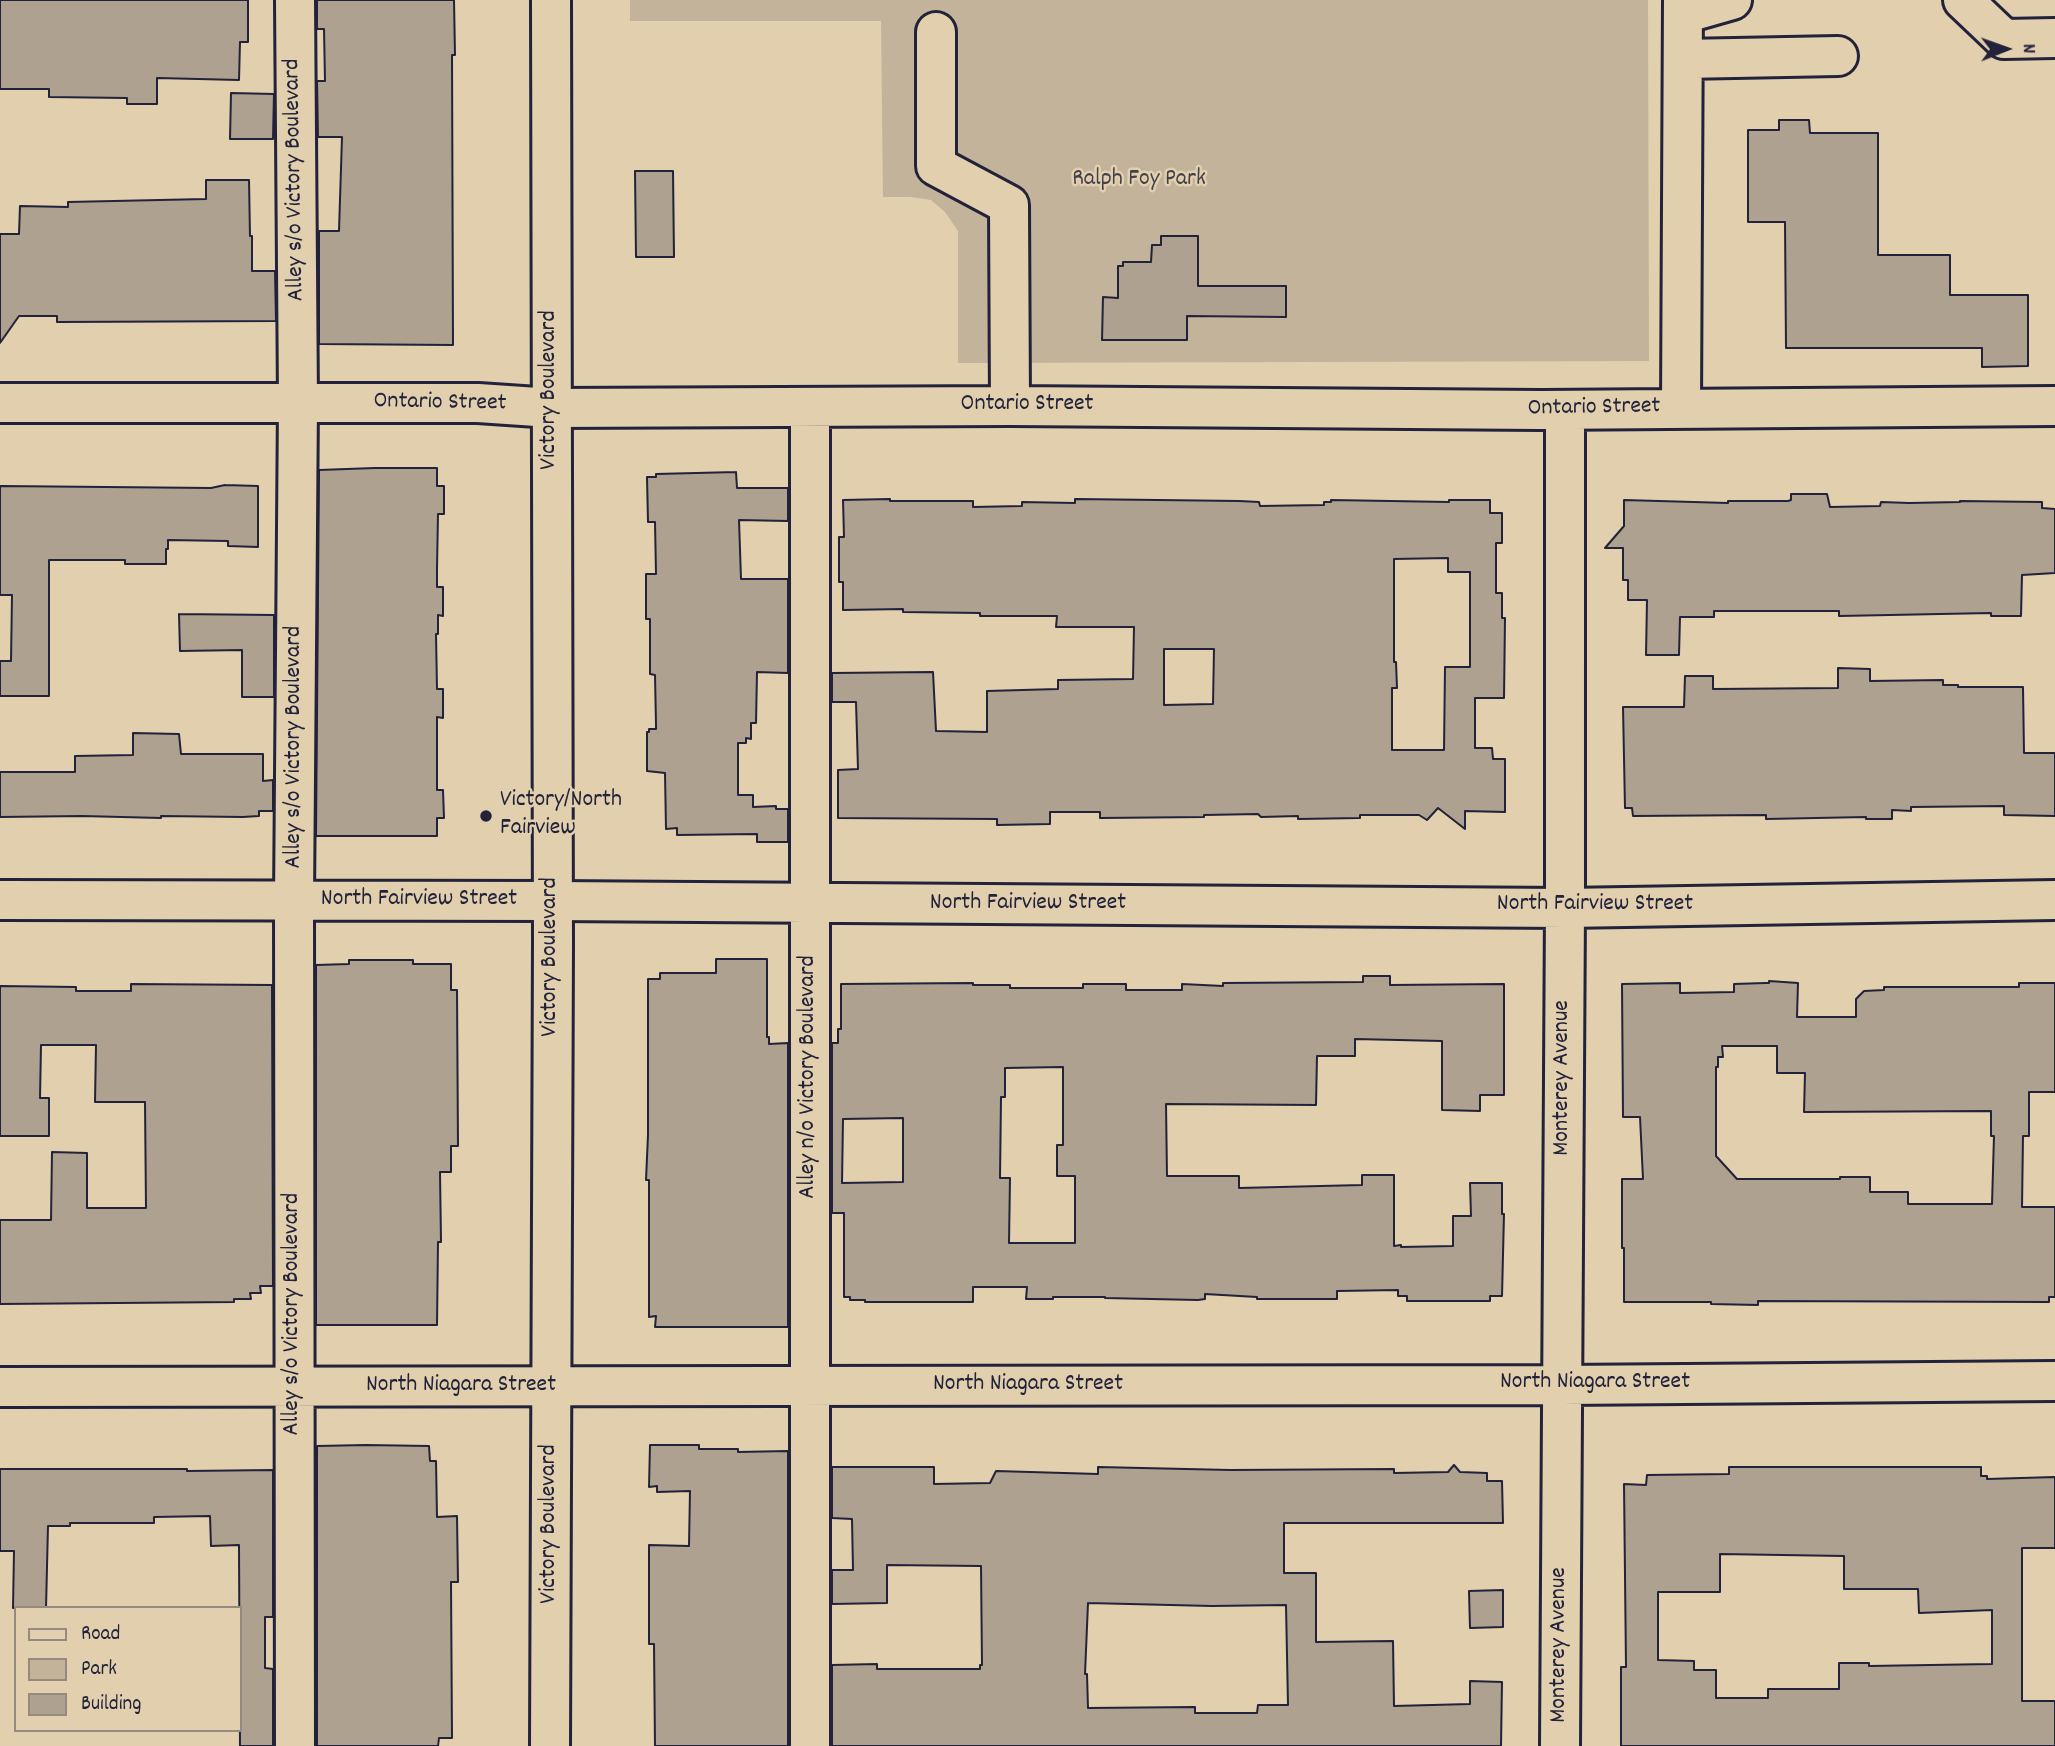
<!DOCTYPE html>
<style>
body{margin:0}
#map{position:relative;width:2055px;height:1746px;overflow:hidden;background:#e1cfad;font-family:Dekko,sans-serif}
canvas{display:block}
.legend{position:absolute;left:14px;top:1606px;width:228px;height:126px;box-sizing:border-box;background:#e1cfad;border:2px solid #958a7f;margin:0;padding:9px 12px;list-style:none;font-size:21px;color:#22223b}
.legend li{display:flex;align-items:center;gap:14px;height:35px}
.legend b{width:35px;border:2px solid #958a7f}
.north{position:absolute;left:1971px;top:14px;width:70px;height:70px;-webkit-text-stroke:5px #e1cfad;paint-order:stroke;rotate:89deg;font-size:19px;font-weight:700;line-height:28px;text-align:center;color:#22223b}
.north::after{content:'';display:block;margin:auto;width:24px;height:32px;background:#22223b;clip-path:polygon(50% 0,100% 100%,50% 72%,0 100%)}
</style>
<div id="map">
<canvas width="2055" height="1746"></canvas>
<ul class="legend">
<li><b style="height:9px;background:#e1cfad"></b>Road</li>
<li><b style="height:19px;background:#c2b39a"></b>Park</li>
<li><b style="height:19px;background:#afa18f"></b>Building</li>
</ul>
<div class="north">N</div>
</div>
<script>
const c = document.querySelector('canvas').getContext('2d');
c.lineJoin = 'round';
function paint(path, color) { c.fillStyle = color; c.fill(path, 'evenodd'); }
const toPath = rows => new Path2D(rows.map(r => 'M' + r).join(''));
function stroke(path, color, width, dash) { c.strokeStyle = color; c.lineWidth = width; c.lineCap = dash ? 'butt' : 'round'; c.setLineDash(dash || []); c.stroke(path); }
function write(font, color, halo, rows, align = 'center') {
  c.font = font + ' Dekko,sans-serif'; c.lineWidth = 5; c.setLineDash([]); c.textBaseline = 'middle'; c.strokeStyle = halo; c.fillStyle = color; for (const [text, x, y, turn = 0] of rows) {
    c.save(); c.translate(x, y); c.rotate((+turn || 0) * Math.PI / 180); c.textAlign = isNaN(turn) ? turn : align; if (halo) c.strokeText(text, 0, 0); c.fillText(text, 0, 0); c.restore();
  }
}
paint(toPath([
 [630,0,1648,0,1649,361,958,363,958,231,945,212,931,200,911,197,883,197,881,21,630,21]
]), '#c2b39a');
const building = toPath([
 [0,0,248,0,248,42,240,42,239,80,157,78,157,104,127,104,127,98,49,97,49,89,0,89,0,0],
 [317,0,454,0,455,55,452,55,453,345,319,344,319,231,339,231,342,137,318,137,317,81,325,81,324,29,317,29,317,0],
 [231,93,274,94,273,139,230,139,231,93],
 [1779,120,1809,120,1810,133,1878,133,1878,255,1950,255,1950,295,2028,295,2028,366,1982,367,1982,348,1786,348,1785,222,1748,222,1748,130,1779,130,1779,120],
 [635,171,673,171,674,257,636,257,635,171],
 [206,180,249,180,250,236,252,236,252,271,275,271,276,321,57,322,57,316,19,316,0,343,0,234,19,234,20,206,68,207,68,202,206,199,206,180],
 [1161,236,1198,236,1198,286,1286,286,1286,317,1187,316,1187,340,1102,340,1103,297,1118,298,1118,266,1123,266,1123,262,1151,262,1152,245,1161,245,1161,236],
 [375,468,437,468,437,486,444,486,444,514,438,514,437,569,437,587,443,587,443,616,438,615,438,634,436,634,437,689,443,689,443,718,437,717,437,790,443,790,444,818,437,818,437,836,316,836,319,470,375,468],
 [736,472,737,488,788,488,788,521,739,520,741,579,788,579,788,673,757,672,756,723,751,723,751,739,746,738,746,743,738,743,738,795,753,795,753,807,776,806,776,809,788,809,788,842,757,842,757,834,677,835,677,828,666,829,665,773,647,771,647,732,649,732,649,729,656,729,656,725,655,675,650,674,650,619,646,619,646,574,656,574,655,522,648,522,647,477,656,477,656,474,736,472],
 [225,485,258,486,258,547,228,546,228,541,168,540,168,549,166,549,166,564,125,564,125,560,49,560,49,696,0,696,0,661,11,661,12,595,0,595,0,486,211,488,225,485],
 [1791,494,1827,494,1830,507,1880,506,1881,502,1909,503,1960,502,1960,501,2042,502,2042,508,2055,509,2055,573,2022,575,2021,616,1991,616,1991,613,1839,616,1839,611,1714,611,1714,617,1680,617,1679,655,1646,655,1647,600,1628,600,1628,580,1623,580,1623,548,1605,548,1624,526,1624,500,1728,503,1728,501,1788,501,1791,500,1791,494],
 [890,499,890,501,973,501,973,507,1022,506,1022,502,1075,503,1075,499,1239,501,1259,502,1260,506,1324,505,1324,502,1331,502,1331,500,1449,502,1449,500,1490,500,1490,513,1502,513,1502,543,1496,543,1496,593,1502,593,1502,618,1505,618,1504,698,1475,698,1475,748,1492,748,1493,759,1505,759,1505,812,1465,811,1465,829,1438,808,1427,820,1419,815,1360,815,1360,818,1298,819,1298,816,1261,817,1258,814,1204,815,1204,817,1100,818,1100,812,1050,812,1050,824,997,825,997,819,838,818,838,770,858,769,856,702,832,702,832,673,933,672,936,731,987,732,987,691,1058,689,1058,680,1133,679,1134,627,1056,627,1057,616,980,616,980,613,903,612,903,609,843,610,843,582,839,582,839,537,844,537,843,500,890,499],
 [1448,558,1448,572,1470,572,1470,667,1445,667,1444,750,1392,750,1392,688,1397,688,1396,662,1394,662,1394,559,1448,558],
 [1164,649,1214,649,1213,704,1164,705,1164,649],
 [179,614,274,615,274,697,242,697,242,650,180,651,179,614],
 [1838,668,1870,669,1870,681,1943,680,1943,685,1958,685,1958,687,2023,687,2024,753,2055,753,2055,816,2004,815,2004,806,1911,807,1911,811,1892,810,1892,819,1866,819,1866,817,1766,819,1766,815,1633,816,1632,808,1625,808,1623,707,1684,707,1685,676,1713,676,1713,689,1838,688,1838,668],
 [133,733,179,734,181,754,263,754,263,781,273,780,273,811,259,811,259,816,243,817,161,816,161,818,82,816,0,817,0,772,75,772,75,756,133,755,133,733],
 [716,959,767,959,767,1037,769,1037,769,1044,788,1043,788,1327,655,1327,656,1316,649,1317,649,1180,646,1180,648,1135,648,979,660,979,660,973,716,973,716,959],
 [349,960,413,960,413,964,451,964,451,990,457,990,458,1146,451,1146,451,1172,440,1172,441,1242,438,1242,437,1325,316,1325,316,965,349,964,349,960],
 [1363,976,1390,976,1390,985,1504,984,1504,1095,1480,1095,1480,1111,1442,1110,1442,1041,1355,1039,1355,1056,1317,1056,1316,1105,1166,1104,1167,1176,1239,1176,1239,1188,1362,1185,1362,1175,1394,1175,1394,1246,1401,1245,1401,1247,1453,1246,1453,1216,1471,1216,1470,1183,1502,1183,1502,1214,1504,1214,1502,1296,1490,1296,1490,1301,1407,1301,1407,1296,1398,1296,1398,1290,1337,1291,1337,1299,1257,1299,1257,1297,1205,1294,1205,1299,1198,1300,1105,1298,1105,1297,1053,1297,1053,1299,1026,1299,1027,1287,973,1287,973,1302,865,1302,865,1300,850,1300,850,1297,844,1297,844,1213,832,1213,832,1043,838,1043,838,1029,841,1029,841,984,973,983,973,985,1010,985,1010,988,1083,988,1083,984,1126,984,1126,990,1182,990,1182,984,1223,986,1223,983,1363,982,1363,976],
 [1063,1067,1063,1145,1057,1145,1057,1176,1075,1176,1075,1243,1009,1243,1010,1178,1000,1178,1001,1097,1005,1097,1005,1068,1063,1067],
 [903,1118,903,1182,842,1183,843,1119,903,1118],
 [1769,981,1798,983,1797,1017,1856,1017,1856,999,1864,991,1884,990,1884,987,2019,987,2019,983,2055,983,2055,1092,2029,1092,2029,1136,2023,1136,2022,1207,2055,1207,2055,1297,2049,1297,2049,1302,1758,1301,1758,1305,1711,1304,1711,1302,1624,1302,1624,1248,1622,1248,1622,1179,1643,1179,1640,1117,1623,1117,1622,984,1680,983,1680,993,1734,992,1734,984,1765,983,1769,983,1769,981],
 [1722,1046,1777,1046,1777,1073,1805,1073,1804,1112,1991,1111,1991,1136,1994,1136,1992,1204,1908,1204,1908,1192,1870,1192,1870,1177,1840,1177,1840,1179,1737,1179,1716,1156,1716,1067,1718,1067,1718,1057,1723,1057,1722,1046],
 [131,984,272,985,273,1286,260,1286,261,1293,250,1293,251,1299,234,1299,234,1302,0,1304,0,1220,51,1220,52,1152,87,1153,87,1208,146,1208,145,1102,95,1102,96,1045,41,1045,40,1098,49,1098,49,1136,0,1136,0,986,76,987,76,991,131,991,131,984],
 [366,1445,429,1446,430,1461,436,1461,437,1517,457,1516,458,1582,451,1582,452,1738,439,1738,438,1746,317,1746,317,1446,366,1445],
 [650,1445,699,1445,699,1449,738,1449,738,1452,788,1451,788,1746,655,1746,654,1644,649,1644,649,1545,689,1546,690,1491,657,1492,657,1486,649,1487,650,1445],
 [1454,1465,1460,1472,1487,1473,1487,1481,1502,1481,1503,1523,1284,1523,1284,1573,1316,1573,1316,1642,1393,1641,1394,1706,1470,1704,1470,1681,1502,1682,1501,1746,832,1746,832,1665,877,1664,877,1669,980,1669,980,1665,982,1665,981,1566,887,1565,887,1603,832,1604,832,1570,853,1570,852,1519,832,1518,832,1467,934,1467,934,1484,990,1483,996,1471,1098,1474,1098,1467,1230,1470,1394,1469,1394,1473,1448,1472,1454,1465],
 [1088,1603,1212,1606,1286,1605,1288,1705,1258,1705,1257,1713,1195,1713,1195,1707,1088,1708,1087,1674,1085,1674,1088,1603],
 [1729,1467,1981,1467,1981,1476,1987,1476,1987,1479,2055,1477,2055,1548,2022,1548,2022,1701,2055,1701,2055,1746,1621,1746,1621,1667,1626,1667,1624,1484,1646,1485,1647,1475,1729,1474,1729,1467],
 [1720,1554,1844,1556,1844,1589,1918,1589,1919,1613,1992,1610,1992,1664,1869,1666,1869,1663,1839,1663,1839,1689,1768,1689,1768,1698,1716,1698,1716,1670,1694,1670,1694,1661,1658,1660,1658,1592,1720,1592,1720,1554],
 [0,1469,187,1469,187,1471,273,1470,273,1617,265,1617,265,1668,273,1669,273,1746,240,1746,239,1545,211,1546,210,1516,154,1517,154,1523,70,1523,70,1526,48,1526,46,1608,13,1608,14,1551,0,1551,0,1469],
 [1503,1590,1503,1627,1470,1628,1469,1591,1503,1590]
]);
paint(building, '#afa18f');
stroke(building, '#22223b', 2);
const minor = toPath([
 [295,0,298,402,294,900,295,1746],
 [1963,0,2004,39,2055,38],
 [1683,14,1732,0],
 [936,32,936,166,1009,205,1010,406],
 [1683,59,1838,56],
 [0,403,478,403,552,408,1010,406,1541,410,2055,406],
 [1681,408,1683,0],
 [0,900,553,901,1565,908,2055,900],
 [0,1387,1562,1385,2055,1381],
 [810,1746,810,407],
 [1560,1746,1565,908,1565,410]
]);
const major = toPath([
 [550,1746,553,942,551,0]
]);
stroke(minor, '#22223b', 44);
stroke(major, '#22223b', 44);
stroke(minor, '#e1cfad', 38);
stroke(major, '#e1cfad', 38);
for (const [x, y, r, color] of [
 [486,816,7,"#22223b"]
]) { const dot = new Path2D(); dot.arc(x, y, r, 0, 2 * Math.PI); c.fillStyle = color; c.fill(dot); stroke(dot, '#e1cfad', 2.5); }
write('24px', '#22223b', '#e1cfad', [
 ["Alley s/o Victory Boulevard",296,180,-91],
 ["Victory Boulevard",551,390,-90],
 ["Ontario Street",440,404,1],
 ["Ontario Street",1027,406],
 ["Ontario Street",1594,409,-1],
 ["Alley s/o Victory Boulevard",296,747,-90],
 ["North Fairview Street",419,901],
 ["North Fairview Street",1028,905],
 ["North Fairview Street",1595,906],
 ["Victory Boulevard",552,957,-90],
 ["Alley n/o Victory Boulevard",810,1077,-90],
 ["Monterey Avenue",1564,1078,-90],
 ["Alley s/o Victory Boulevard",294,1314,-90],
 ["North Niagara Street",1595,1384],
 ["North Niagara Street",1028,1386],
 ["North Niagara Street",461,1387],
 ["Victory Boulevard",551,1524,-90],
 ["Monterey Avenue",1561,1645,-90]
]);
write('24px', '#423f4e', '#e1cfad', [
 ["Ralph Foy Park",1139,181]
]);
write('24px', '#22223b', '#e1cfad', [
 ["Victory/North",500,802],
 ["Fairview",500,830]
], 'left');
</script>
